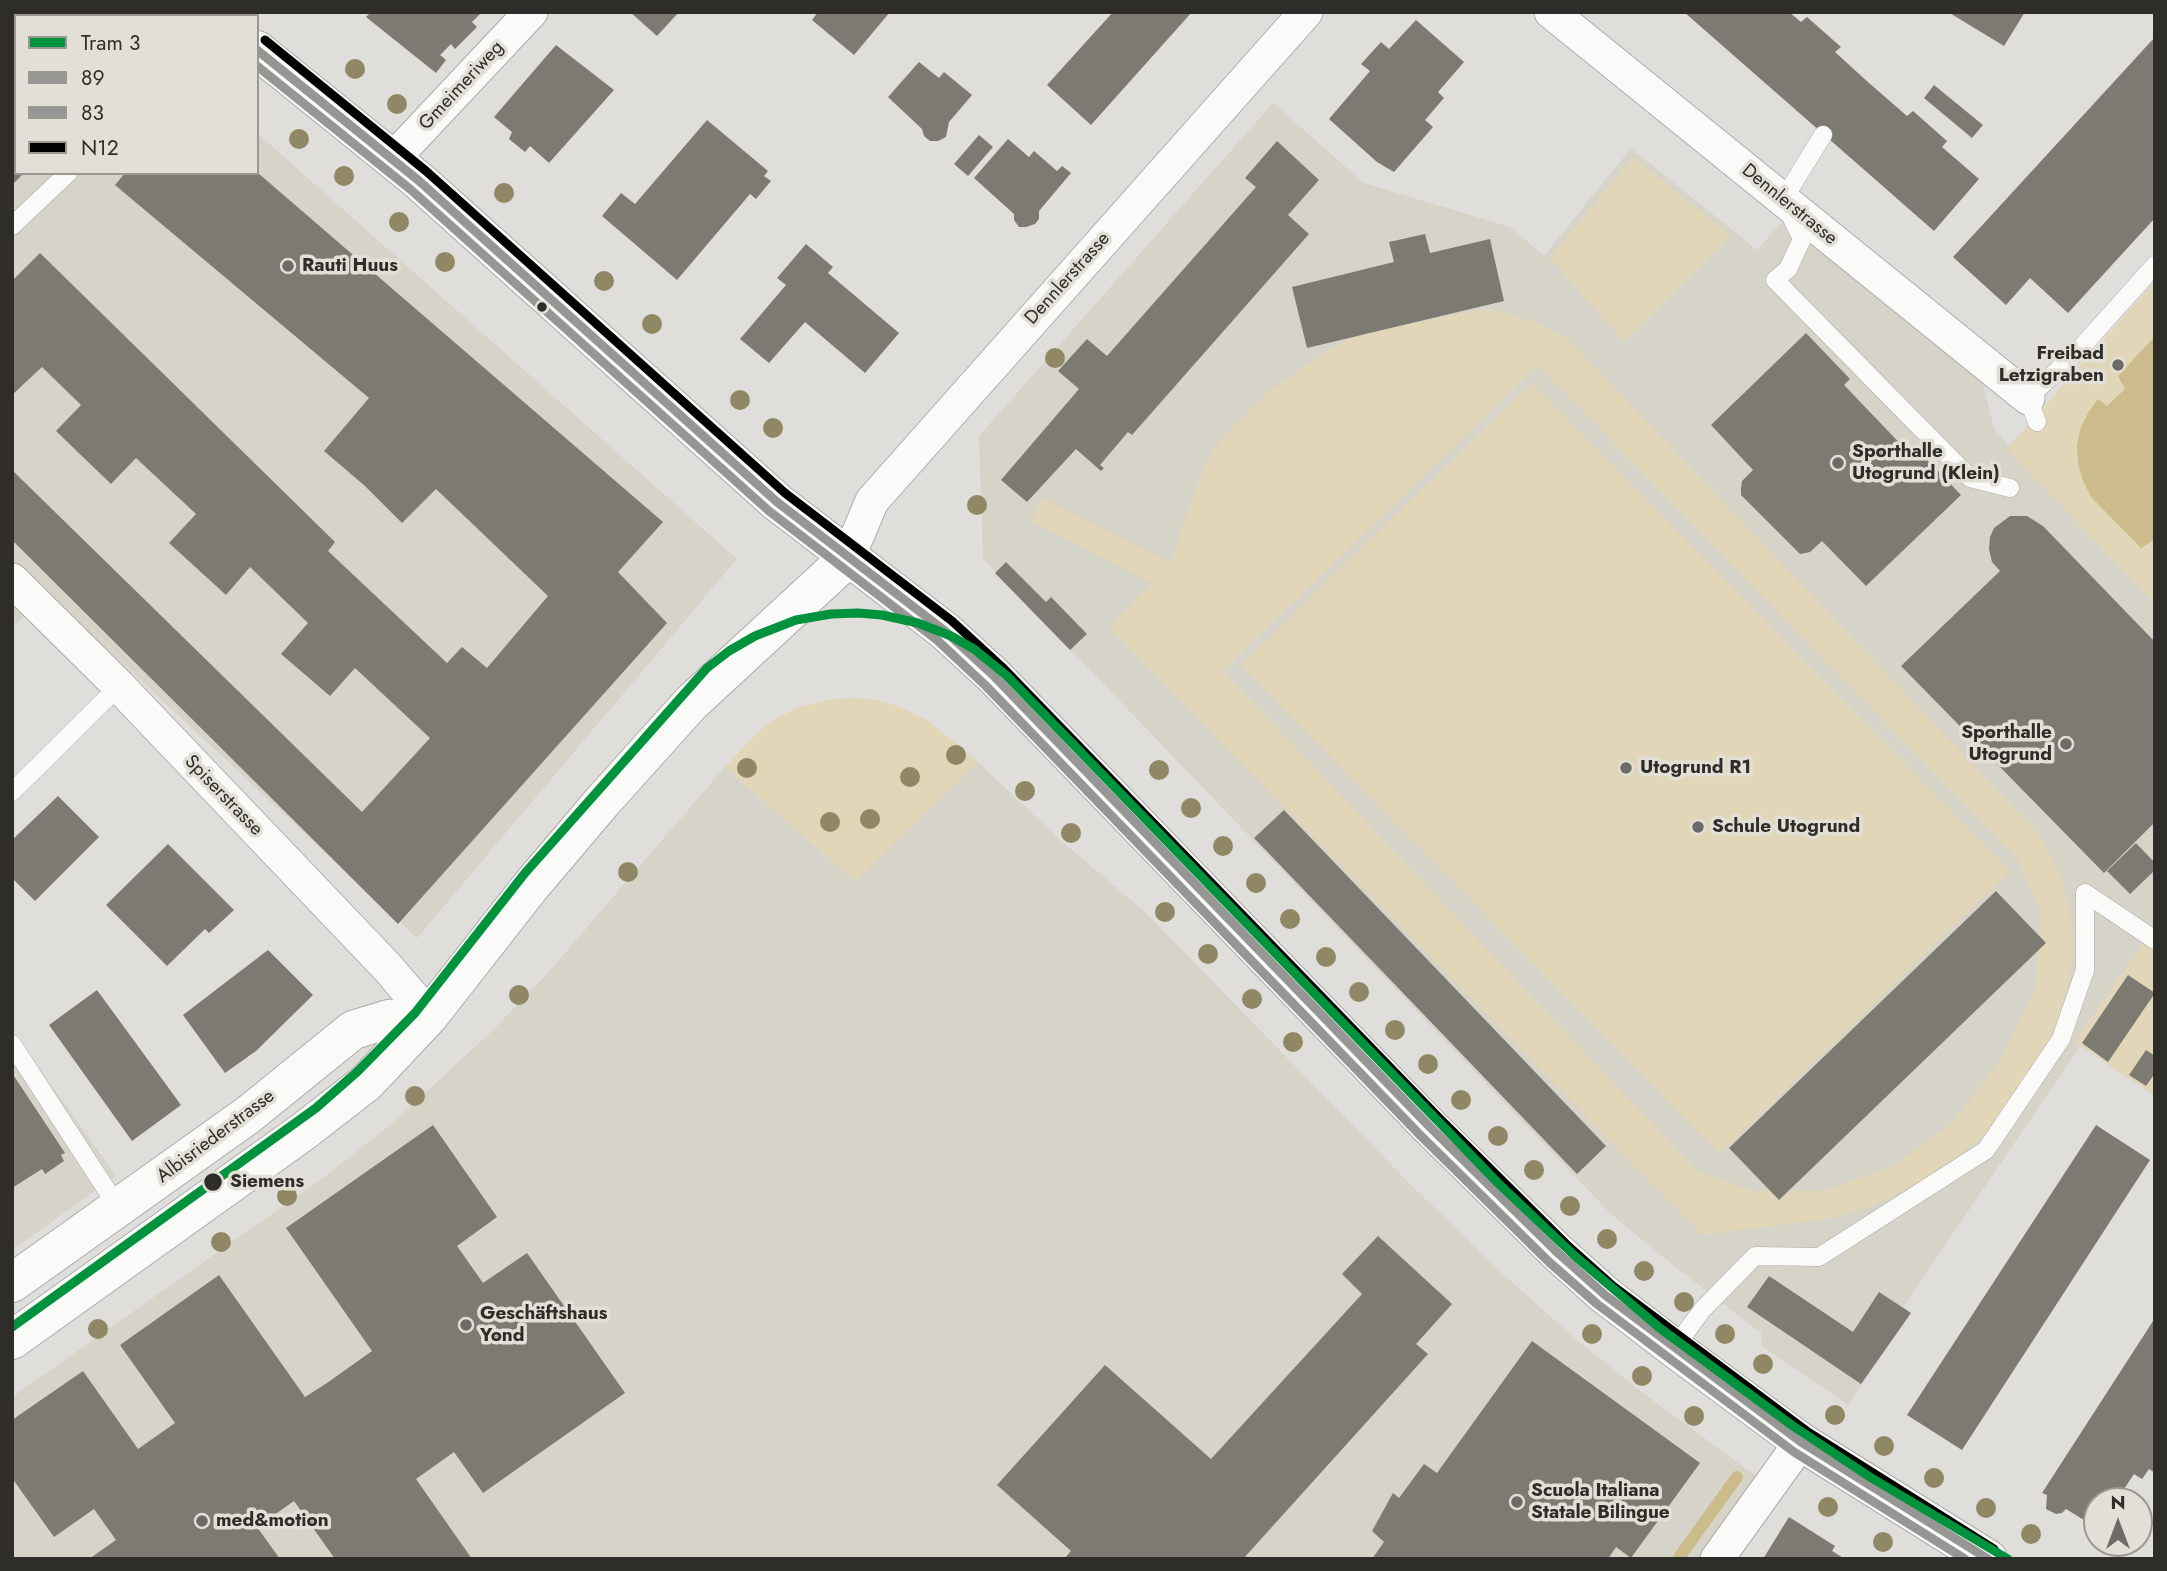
<!DOCTYPE html>
<meta charset="utf-8">
<style>
body{margin:0}
#map{position:relative;width:2167px;height:1571px;overflow:hidden;background:#dfdeda;font-family:Jost,sans-serif}
canvas{display:block}
.frame{position:absolute;inset:0;border:14px solid #2e2d29;pointer-events:none}
.legend{position:absolute;left:14px;top:14px;width:245px;height:161px;box-sizing:border-box;background:#e2dfd7;border:2px solid #9a9891;margin:0;padding:9px 12px;list-style:none;font-size:21px;color:#2e2d29}
.legend li{display:flex;align-items:center;gap:14px;height:35px}
.legend b{width:35px;border:2px solid #9a9891}
.north{position:absolute;left:2083px;top:1487px;width:70px;height:70px;box-sizing:border-box;background:#e2dfd7;border:2px solid #9a9891;border-radius:50%;rotate:0deg;font-size:19px;font-weight:700;line-height:28px;text-align:center;color:#2e2d29}
.north::after{content:'';display:block;margin:auto;width:24px;height:32px;background:#6c6b67;clip-path:polygon(50% 0,100% 100%,50% 72%,0 100%)}
</style>
<div id="map">
<canvas width="2167" height="1571"></canvas>
<div class="frame"></div>
<ul class="legend">
<li><b style="height:9px;background:#00923c"></b>Tram 3</li>
<li><b style="height:9px;background:#969694"></b>89</li>
<li><b style="height:9px;background:#969694"></b>83</li>
<li><b style="height:9px;background:#000"></b>N12</li>
</ul>
<div class="north">N</div>
</div>
<script>
const c = document.querySelector('canvas').getContext('2d');
c.lineJoin = 'round';
function paint(path, color) { c.fillStyle = color; c.fill(path, 'evenodd'); }
const toPath = rows => new Path2D(rows.map(r => 'M' + r).join(''));
function stroke(path, color, width, dash) { c.strokeStyle = color; c.lineWidth = width; c.lineCap = dash ? 'butt' : 'round'; c.setLineDash(dash || []); c.stroke(path); }
function write(font, color, halo, rows, align = 'center') {
  c.font = font + ' Jost,sans-serif'; c.lineWidth = 7; c.setLineDash([]); c.textBaseline = 'middle'; c.strokeStyle = halo; c.fillStyle = color; for (const [text, x, y, turn = 0] of rows) {
    c.save(); c.translate(x, y); c.rotate((+turn || 0) * Math.PI / 180); c.textAlign = isNaN(turn) ? turn : align; if (halo) c.strokeText(text, 0, 0); c.fillText(text, 0, 0); c.restore();
  }
}
paint(toPath([
 [12,12,121,12,125,16,16,16,16,173,257,173,257,133,737,559,417,938,48,594,12,627],
 [1273,103,1364,183,1510,227,1544,256,1631,148,1757,250,1783,221,1982,381,1994,429,2155,597,2155,936,1903,1307,1911,1313,1848,1405,1762,1346,1761,1333,1678,1269,1612,1215,983,558,979,436],
 [978,762,1058,838,1146,913,1409,1183,1506,1277,1577,1340,1643,1393,1756,1476,1698,1559,12,1559,12,1397,323,1178,388,1127,489,1034,546,975,725,767,855,881],
 [12,1030,116,1176,12,1250]
]), '#d6d3c9');
paint(toPath([
 [1633,157,1731,236,1624,342,1550,258],
 [2155,281,2155,604,2007,449],
 [1483,309,1510,314,1537,323,1568,339,2038,833,2061,875,2070,911,2074,947,2069,981,2058,1022,2037,1062,2011,1103,1981,1138,1941,1170,1882,1202,1834,1218,1702,1235,1109,627,1152,583,1031,521,1043,498,1172,563,1184,521,1204,467,1217,446,1234,425,1270,391,1323,353,1358,334],
 [1538,365,2017,858,2041,913,2036,987,2000,1061,1950,1125,1893,1166,1822,1191,1754,1191,1697,1171,1223,671],
 [1532,383,2010,871,1720,1154,1241,665],
 [854,698,876,700,898,706,928,721,978,762,855,881,725,767,759,731,777,718,800,707,827,700],
 [2155,926,2155,1096,2075,1042]
]), '#e1d6b7');
paint(toPath([
 [2155,336,2155,539,2141,548,2091,497,2083,481,2078,464,2077,446,2080,429,2088,413,2098,399,2107,406,2125,389,2118,376]
]), '#ccbc8b');
stroke(toPath([
 [1678,1559,1737,1477]
]), '#ccbc8b', 12);
paint(toPath([
 [12,12,31,12,34,16,16,16,16,173,24,173,12,185],
 [371,12,482,12,472,22,477,27,455,49,451,44,440,55,446,60,436,73,366,17],
 [630,12,679,12,657,36],
 [818,12,890,12,854,55,812,20],
 [1113,12,1192,12,1091,125,1047,85],
 [1684,12,1789,12,1801,22,1807,17,1841,47,1835,52,1869,83,1907,116,1913,111,1947,141,1942,147,1979,179,1934,231],
 [1948,12,2025,12,2004,46],
 [1416,20,1464,62,1438,92,1444,98,1425,120,1433,127,1394,172,1377,162,1329,119,1370,71,1361,64,1381,42,1389,49],
 [2155,37,2155,218,2068,313,2030,278,2006,305,1953,257],
 [556,45,614,90,549,163,530,146,525,152,509,139,512,132,494,117],
 [919,62,939,78,944,72,972,95,949,122,946,137,938,141,930,141,924,136,922,129,888,97],
 [1934,85,1983,125,1972,138,1924,98],
 [707,120,768,171,764,176,771,181,756,199,750,194,677,280,602,216,621,193,635,204],
 [979,135,993,147,968,176,954,164],
 [1008,139,1029,157,1034,151,1057,171,1062,166,1071,173,1039,211,1039,219,1035,224,1026,227,1019,227,1014,220,1014,214,974,178],
 [1277,141,1319,180,1288,215,1309,234,1132,435,1128,432,1100,465,1104,468,1101,471,1076,449,1027,502,1001,480,1079,389,1058,371,1087,339,1107,356,1256,187,1245,178],
 [125,173,258,173,663,522,618,572,667,623,398,924,12,540,12,470,362,812,430,738,355,668,330,696,281,654,308,623,250,567,226,595,169,543,196,514,136,458,111,484,56,431,81,405,42,367,12,395,12,281,40,253,335,542,328,551,447,663,462,647,487,668,548,596,436,489,402,523,365,486,324,451,369,398,115,185],
 [1425,234,1430,253,1490,239,1504,301,1307,348,1292,287,1394,262,1389,242],
 [806,244,833,267,828,273,899,333,865,373,805,322,769,363,740,339,786,285,777,278],
 [1806,333,1850,379,1844,385,1911,455,1917,449,1961,495,1866,586,1822,541,1810,552,1800,554,1741,495,1741,488,1742,481,1753,470,1711,425],
 [2010,516,2027,516,2043,526,2155,642,2155,822,2104,873,1901,666,2000,571,1992,562,1989,549,1990,537,1994,528],
 [1006,562,1046,602,1051,597,1087,634,1070,650,995,573],
 [58,796,99,837,35,901,12,878,12,840],
 [1284,810,1606,1146,1577,1174,1254,838],
 [2136,843,2155,863,2155,870,2130,894,2107,871],
 [168,844,234,910,209,933,205,929,167,966,106,905],
 [1996,891,2046,943,1779,1200,1729,1148],
 [268,950,313,995,256,1051,225,1073,183,1015],
 [2128,975,2155,993,2108,1062,2082,1043],
 [97,990,181,1105,132,1141,49,1025],
 [2146,1050,2155,1056,2155,1073,2146,1086,2129,1075],
 [12,1073,65,1153,61,1155,64,1161,45,1174,42,1169,12,1188],
 [433,1125,497,1217,457,1246,483,1283,527,1253,625,1393,483,1493,454,1452,416,1479,472,1559,335,1559,294,1501,257,1527,280,1559,89,1559,116,1540,94,1509,54,1537,12,1478,12,1420,83,1371,138,1449,175,1423,120,1345,219,1275,305,1397,327,1383,372,1351,286,1228],
 [2096,1125,2150,1160,1962,1450,1907,1415],
 [1378,1236,1452,1304,1416,1344,1428,1354,1243,1559,1064,1559,1071,1551,997,1485,1105,1365,1211,1459,1362,1294,1342,1274],
 [1769,1276,1853,1332,1879,1292,1911,1313,1861,1384,1747,1307],
 [2155,1318,2155,1473,2149,1469,2142,1479,2134,1474,2116,1501,2097,1501,2097,1528,2066,1509,2062,1513,2056,1514,2046,1509,2047,1495,2042,1493],
 [1532,1341,1700,1463,1631,1558,1616,1547,1608,1559,1372,1559,1384,1542,1372,1531,1393,1493,1399,1498,1424,1464,1437,1473],
 [1789,1517,1835,1546,1832,1551,1845,1559,1763,1559]
]), '#7d7a72');
const lane = toPath([
 [1823,135,1783,200,1802,239,1788,269,1775,280,1970,478,2010,488],
 [12,226,68,173],
 [2037,422,2028,398,2077,352,2155,265],
 [12,792,119,686],
 [2085,893,2155,940],
 [12,1044,119,1209],
 [1674,1348,1703,1309,1755,1256,1819,1257,1986,1150,2061,1039,2085,970,2085,893]
]);
const street = toPath([
 [1551,12,2028,398],
 [392,160,531,12],
 [848,558,872,501,1306,12],
 [12,580,119,686,388,968,429,1016],
 [1717,1559,1801,1442]
]);
const secondary = toPath([
 [205,12,210,16],
 [257,50,418,180,777,502,945,631,994,676,1430,1127,1558,1253,1605,1295,1674,1348,1801,1442,1988,1559],
 [12,1283,248,1115,353,1030,389,1019,429,1016],
 [12,1340,304,1131,367,1082,429,1016,530,887,602,802,691,703,848,558]
]);
stroke(lane, '#acaba8', 19);
stroke(street, '#acaba8', 35);
stroke(secondary, '#acaba8', 40);
stroke(lane, '#fafaf9', 18);
stroke(street, '#fafaf9', 33);
stroke(secondary, '#fafaf9', 38);
stroke(toPath([
 [257,50,418,180,777,502,945,631,994,676,1430,1127,1558,1253,1605,1295,1801,1442,1988,1559]
]), '#969694', 9);
stroke(toPath([
 [257,66,410,189,769,511,937,640,985,685,1421,1136,1549,1262,1597,1304,1794,1452,1965,1559]
]), '#969694', 9);
stroke(toPath([
 [265,40,426,171,785,493,952,621,1002,667,1439,1118,1566,1244,1613,1286,1808,1432,1994,1549]
]), '#000', 9);
stroke(toPath([
 [12,1327,316,1108,358,1071,415,1013,525,873,707,668,729,651,755,636,796,620,831,614,858,613,882,615,918,623,951,636,974,649,1006,675,1498,1183,1576,1257,1661,1329,1793,1426,1870,1477,2008,1559]
]), '#00923c', 9);
c.fillStyle = '#908765';
for (const [x, y] of [
 [355,69],
 [397,104],
 [299,139],
 [344,176],
 [504,193],
 [399,222],
 [445,262],
 [604,281],
 [652,324],
 [1055,358],
 [740,400],
 [773,428],
 [977,505],
 [956,755],
 [747,768],
 [1159,770],
 [910,777],
 [1025,791],
 [1191,808],
 [870,819],
 [830,822],
 [1071,833],
 [1223,846],
 [628,872],
 [1256,883],
 [1165,912],
 [1290,919],
 [1208,954],
 [1326,957],
 [1359,992],
 [519,995],
 [1252,999],
 [1395,1030],
 [1293,1042],
 [1428,1064],
 [415,1096],
 [1461,1100],
 [1498,1136],
 [1534,1170],
 [287,1196],
 [1570,1206],
 [1607,1239],
 [221,1242],
 [1644,1271],
 [1684,1302],
 [98,1329],
 [1592,1334],
 [1725,1334],
 [1763,1364],
 [1642,1376],
 [1835,1415],
 [1694,1416],
 [1884,1446],
 [1934,1478],
 [1828,1507],
 [1986,1508],
 [2031,1534],
 [1883,1542]
]) { c.beginPath(); c.arc(x, y, 10, 0, 2 * Math.PI); c.fill(); }
for (const [x, y, r, color] of [
 [288,266,7,"#6c6b67"],
 [542,307,6,"#2e2d29"],
 [2118,365,7,"#6c6b67"],
 [1838,463,7,"#6c6b67"],
 [2066,744,7,"#6c6b67"],
 [1626,768,7,"#6c6b67"],
 [1698,827,7,"#6c6b67"],
 [213,1182,10,"#2e2d29"],
 [466,1325,7,"#6c6b67"],
 [1517,1502,7,"#6c6b67"],
 [202,1521,7,"#6c6b67"]
]) { const dot = new Path2D(); dot.arc(x, y, r, 0, 2 * Math.PI); c.fillStyle = color; c.fill(dot); stroke(dot, '#e2dfd7', 2.5); }
write('19px', '#2e2d29', '#e2dfd7', [
 ["Gmeimeriweg",462,86,-47],
 ["Dennlerstrasse",1789,205,39],
 ["Dennlerstrasse",1068,279,-48],
 ["Spiserstrasse",223,796,46],
 ["Albisriederstrasse",216,1137,-37]
]);
write('bold 19px', '#2e2d29', '#e2dfd7', [
 ["Rauti Huus",302,266],
 ["Freibad",2104,354,"right"],
 ["Letzigraben",2104,376,"right"],
 ["Sporthalle",1852,452],
 ["Utogrund (Klein)",1852,474],
 ["Sporthalle",2052,733,"right"],
 ["Utogrund",2052,755,"right"],
 ["Utogrund R1",1640,768],
 ["Schule Utogrund",1712,827],
 ["Geschäftshaus",480,1314],
 ["Yond",480,1336],
 ["Scuola Italiana",1531,1491],
 ["Statale Bilingue",1531,1513],
 ["med&motion",216,1521]
], 'left');
write('bold 19px', '#2e2d29', '#e2dfd7', [
 ["Siemens",230,1182]
], 'left');
</script>
